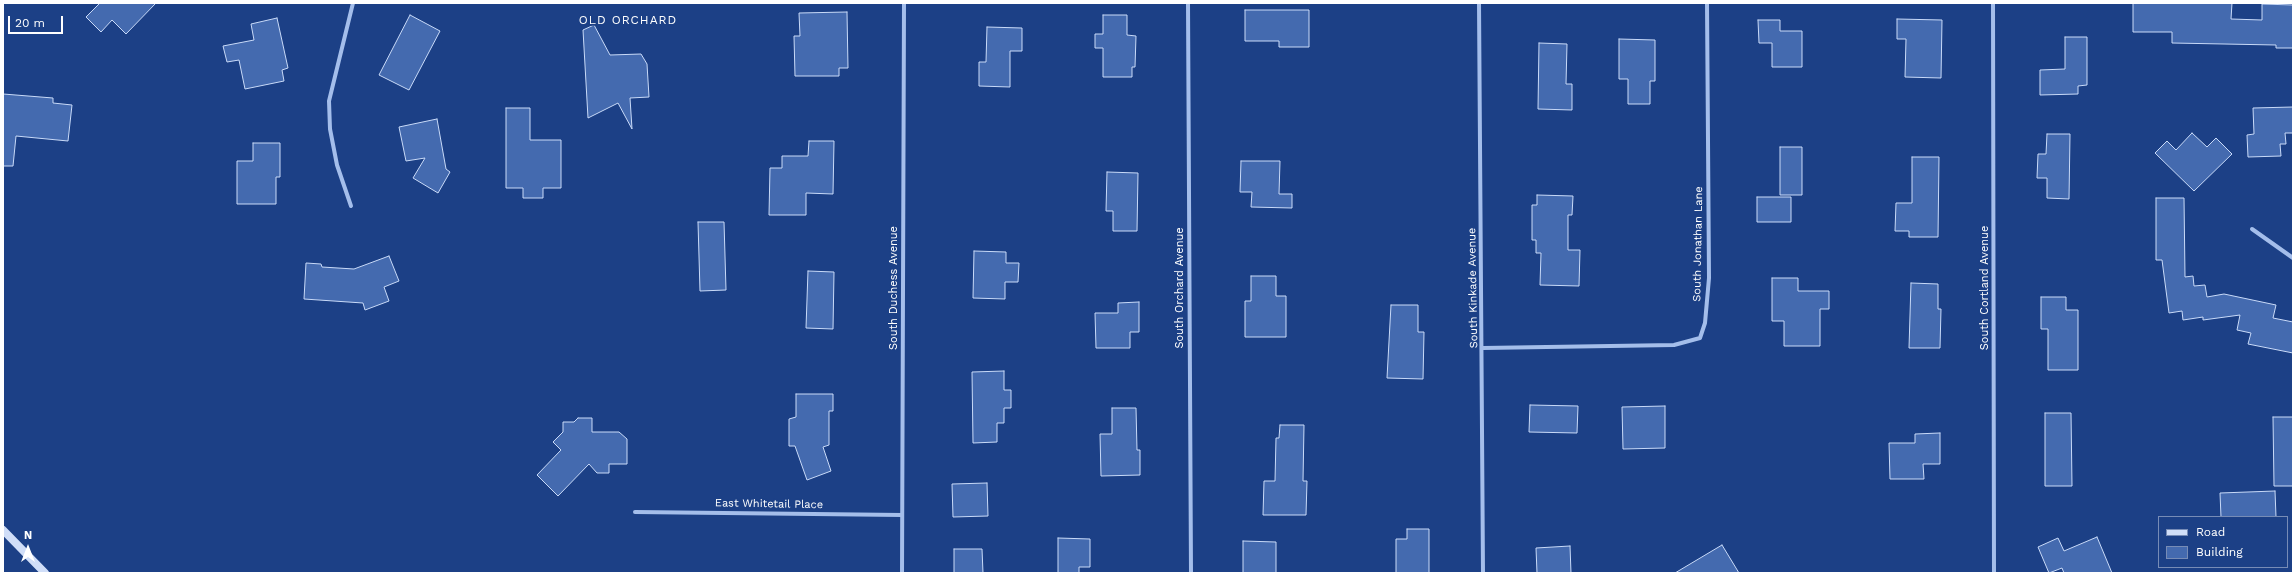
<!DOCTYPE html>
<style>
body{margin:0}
#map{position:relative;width:2296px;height:576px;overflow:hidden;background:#1c4086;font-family:"Work Sans",sans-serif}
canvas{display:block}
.frame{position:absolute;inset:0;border:4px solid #fff;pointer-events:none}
.legend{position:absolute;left:2158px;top:516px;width:130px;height:52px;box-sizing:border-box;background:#1c4086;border:1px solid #778cb6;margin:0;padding:5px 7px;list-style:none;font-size:12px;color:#fff}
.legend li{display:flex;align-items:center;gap:8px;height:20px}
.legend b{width:20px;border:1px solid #778cb6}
.north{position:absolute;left:8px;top:528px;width:40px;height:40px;-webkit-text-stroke:3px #1c4086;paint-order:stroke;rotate:0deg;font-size:11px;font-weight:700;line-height:16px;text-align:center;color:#fff}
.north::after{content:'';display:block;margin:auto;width:14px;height:18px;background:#fff;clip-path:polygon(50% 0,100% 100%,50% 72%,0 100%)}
.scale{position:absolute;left:8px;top:16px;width:55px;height:18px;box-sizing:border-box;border:2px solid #fff;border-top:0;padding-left:5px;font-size:12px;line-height:14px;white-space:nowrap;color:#fff;-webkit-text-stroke:3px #1c4086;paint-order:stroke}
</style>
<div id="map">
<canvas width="2296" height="576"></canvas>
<div class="frame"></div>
<ul class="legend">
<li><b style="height:5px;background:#d0def8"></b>Road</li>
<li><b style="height:11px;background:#446aaf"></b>Building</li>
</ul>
<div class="north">N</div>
<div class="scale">20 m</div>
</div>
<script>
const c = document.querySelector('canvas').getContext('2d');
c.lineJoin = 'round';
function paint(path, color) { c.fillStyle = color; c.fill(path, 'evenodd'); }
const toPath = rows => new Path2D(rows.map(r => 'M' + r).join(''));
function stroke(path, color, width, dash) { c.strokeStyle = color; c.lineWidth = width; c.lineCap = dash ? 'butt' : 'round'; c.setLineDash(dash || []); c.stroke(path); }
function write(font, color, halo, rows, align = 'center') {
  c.font = font + ' "Work Sans",sans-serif'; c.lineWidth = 3.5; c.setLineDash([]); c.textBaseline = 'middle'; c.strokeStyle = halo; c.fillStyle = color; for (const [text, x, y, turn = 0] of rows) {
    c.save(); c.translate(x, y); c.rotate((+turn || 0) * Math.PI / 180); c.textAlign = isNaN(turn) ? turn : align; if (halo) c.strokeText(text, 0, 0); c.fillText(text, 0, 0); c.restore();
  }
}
const building = toPath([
 [100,3,156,3,126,34,112,20,101,32,86,17,100,3],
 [2133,3,2232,3,2231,19,2262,20,2262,4,2293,5,2293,48,2276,48,2276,45,2172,43,2172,32,2133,32,2133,3],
 [1245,10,1309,10,1309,47,1279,47,1279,41,1245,41,1245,10],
 [847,12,848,68,839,68,839,76,795,76,794,36,800,36,799,13,847,12],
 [410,15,440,31,409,90,379,75,410,15],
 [1103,15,1127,15,1127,35,1136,36,1135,67,1132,67,1132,77,1103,77,1103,48,1095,48,1095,34,1103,34,1103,15],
 [277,18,288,68,282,70,284,81,245,89,239,60,227,62,223,46,254,40,251,24,277,18],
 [1897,19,1942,20,1941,78,1905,77,1906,39,1897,39,1897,19],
 [1758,20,1780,20,1780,31,1802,31,1802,67,1772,67,1772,43,1759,43,1758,20],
 [594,25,610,55,641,54,647,64,649,97,630,98,632,129,618,103,588,118,583,30,594,25],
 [987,27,1022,28,1022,51,1010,51,1010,87,979,86,979,62,986,62,987,27],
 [2065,37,2087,37,2087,85,2078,86,2078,94,2040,95,2040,70,2065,69,2065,37],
 [1619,39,1655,40,1655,81,1650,81,1650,104,1628,104,1628,79,1619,79,1619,39],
 [1539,43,1567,44,1566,84,1572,84,1572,110,1538,109,1539,43],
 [3,94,53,98,53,103,72,105,68,141,16,136,13,166,3,166,3,94],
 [2293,107,2293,133,2285,133,2286,144,2280,144,2281,156,2248,157,2247,135,2254,134,2253,108,2293,107],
 [506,108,530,108,530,140,561,140,561,188,543,188,543,198,523,198,523,188,506,188,506,108],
 [437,119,446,169,450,172,438,193,413,178,425,158,406,161,399,127,437,119],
 [2192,133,2207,147,2216,138,2232,154,2194,191,2155,153,2167,141,2176,150,2192,133],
 [2047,134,2070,134,2069,199,2047,198,2047,178,2037,178,2038,154,2046,154,2047,134],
 [809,141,834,141,833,194,806,193,806,215,769,215,770,168,782,168,782,156,808,156,809,141],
 [253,143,280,143,280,177,276,177,276,204,237,204,237,161,253,161,253,143],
 [1780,147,1802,147,1802,195,1780,195,1780,147],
 [1912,157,1939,157,1938,237,1909,237,1909,231,1895,231,1896,203,1912,203,1912,157],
 [1241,161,1280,161,1279,194,1292,194,1292,208,1251,207,1252,192,1240,192,1241,161],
 [1107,172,1138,173,1137,231,1113,231,1113,211,1106,211,1107,172],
 [1537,195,1573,196,1572,215,1568,215,1568,250,1580,250,1579,286,1540,285,1541,253,1536,253,1536,240,1532,240,1532,205,1537,205,1537,195],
 [1757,197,1791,197,1791,222,1757,222,1757,197],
 [2156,198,2184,198,2185,277,2193,276,2194,286,2205,285,2207,297,2224,294,2276,305,2273,318,2293,322,2293,353,2248,344,2251,333,2237,330,2240,315,2203,320,2203,317,2183,320,2182,311,2169,313,2162,260,2156,260,2156,198],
 [698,222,724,222,726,290,700,291,698,222],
 [974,251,1006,252,1006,263,1019,263,1018,282,1005,282,1005,299,973,298,974,251],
 [389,256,399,281,384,287,389,301,365,310,363,303,304,299,306,263,321,264,322,267,354,269,389,256],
 [808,271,834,272,833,329,806,328,808,271],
 [1251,276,1276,276,1276,296,1286,296,1286,337,1245,337,1245,301,1251,301,1251,276],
 [1772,278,1798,278,1798,291,1829,291,1829,309,1820,309,1820,346,1784,346,1784,321,1772,321,1772,278],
 [1911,283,1938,284,1938,309,1941,309,1940,348,1909,348,1911,283],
 [2041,297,2066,297,2066,310,2078,310,2078,370,2048,370,2048,329,2041,329,2041,297],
 [1139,302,1139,332,1130,332,1130,348,1096,348,1095,313,1118,313,1118,303,1139,302],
 [1391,305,1418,305,1418,332,1424,332,1423,379,1387,378,1391,305],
 [1004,371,1004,390,1011,390,1011,408,1004,408,1004,423,997,423,997,442,973,443,972,372,1004,371],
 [796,394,833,394,833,411,829,411,829,445,823,447,831,471,807,480,795,446,789,446,789,419,796,417,796,394],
 [1530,405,1578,406,1577,433,1529,432,1530,405],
 [1665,406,1665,448,1623,449,1622,407,1665,406],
 [1112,408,1136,408,1137,450,1140,450,1140,475,1101,476,1100,434,1112,434,1112,408],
 [2045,413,2071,413,2072,486,2045,486,2045,413],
 [2273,417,2293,417,2293,486,2274,486,2273,417],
 [578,418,592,418,592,432,619,432,627,439,627,464,609,464,609,473,597,473,589,464,558,496,537,475,561,450,553,442,563,432,563,422,574,422,578,418],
 [1280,425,1304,425,1303,481,1307,481,1306,515,1263,515,1264,481,1275,481,1276,438,1279,438,1280,425],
 [1940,433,1940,464,1923,464,1924,479,1890,479,1889,443,1915,443,1915,434,1940,433],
 [987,483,988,516,953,517,952,484,987,483],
 [2275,491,2276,517,2221,517,2220,493,2275,491],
 [1407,529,1429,529,1429,573,1396,573,1396,539,1407,539,1407,529],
 [2097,537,2112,573,2064,573,2062,568,2049,573,2038,547,2058,538,2064,551,2097,537],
 [1058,538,1090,539,1090,567,1079,567,1079,573,1058,573,1058,538],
 [1243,541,1276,542,1276,573,1243,573,1243,541],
 [1722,545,1739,573,1675,573,1722,545],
 [1570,546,1571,573,1537,573,1536,548,1570,546],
 [954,549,982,549,983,573,954,573,954,549]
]);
paint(building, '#446aaf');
stroke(building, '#c9daf8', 1);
stroke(toPath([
 [1188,3,1191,573],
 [1479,3,1483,573],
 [1993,3,1994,573],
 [351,206,337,165,330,129,329,101,353,3],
 [2252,229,2293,258],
 [1483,348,1674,345,1700,338,1705,323,1709,278,1707,3],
 [635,512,902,515],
 [902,573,904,3]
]), '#a4beeb', 4);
stroke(toPath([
 [3,530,45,573]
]), '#d0def8', 8);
write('11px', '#fff', '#1c4086', [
 ["South Jonathan Lane",1698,244,-89],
 ["South Duchess Avenue",894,288,-90],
 ["South Orchard Avenue",1180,288,-90],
 ["South Kinkade Avenue",1473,288,-91],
 ["South Cortland Avenue",1985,288,-90],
 ["East Whitetail Place",769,504,1]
]);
c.letterSpacing = '1px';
write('12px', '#fff', '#1c4086', [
 ["OLD ORCHARD",628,20]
]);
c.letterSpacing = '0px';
</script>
